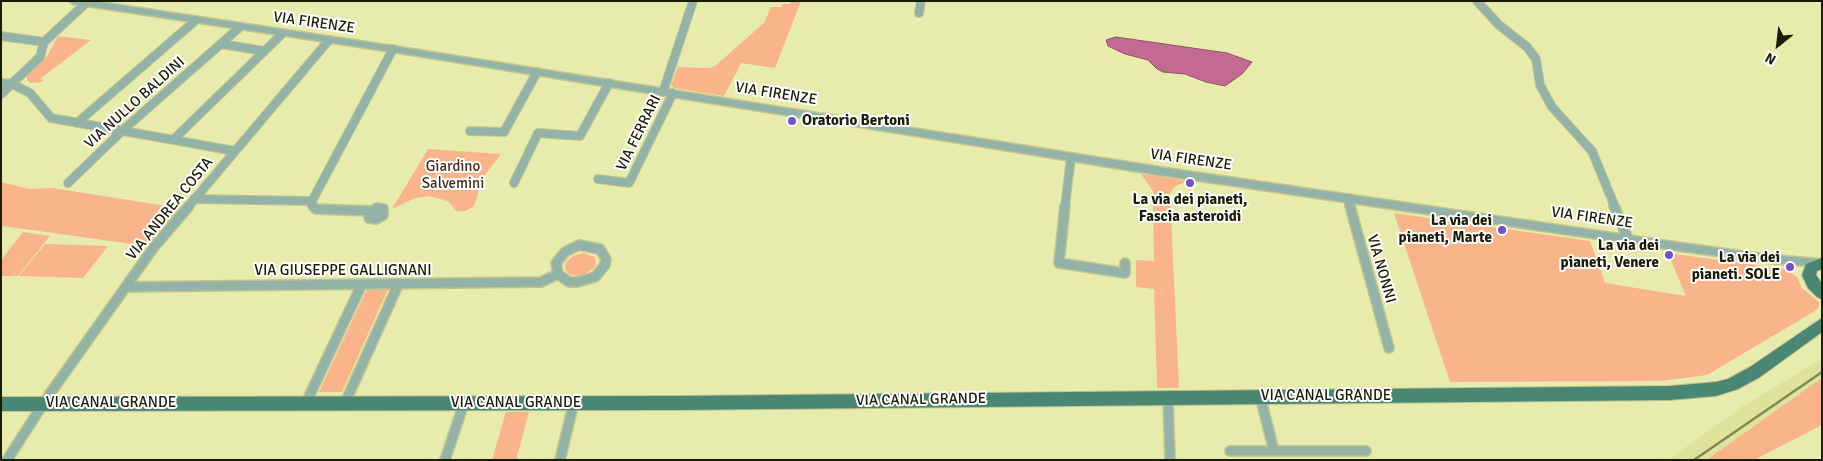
<!DOCTYPE html>
<style>
body{margin:0}
#map{position:relative;width:1823px;height:461px;overflow:hidden;background:#e7ecac;font-family:Signika,sans-serif}
canvas{display:block}
.frame{position:absolute;inset:0;border:2px solid #1a1b03;pointer-events:none}
.north{position:absolute;left:1753px;top:20px;width:50px;height:50px;-webkit-text-stroke:4px #fff;paint-order:stroke;rotate:209deg;font-size:14px;font-weight:700;line-height:20px;text-align:center;color:#1a1b03}
.north::after{content:'';display:block;margin:auto;width:18px;height:22px;background:#1a1b03;clip-path:polygon(50% 0,100% 100%,50% 72%,0 100%)}
</style>
<div id="map">
<canvas width="1823" height="461"></canvas>
<div class="frame"></div>
<div class="north">N</div>
</div>
<script>
const c = document.querySelector('canvas').getContext('2d');
c.lineJoin = 'round';
function paint(path, color) { c.fillStyle = color; c.fill(path, 'evenodd'); }
const toPath = rows => new Path2D(rows.map(r => 'M' + r).join(''));
function stroke(path, color, width, dash) { c.strokeStyle = color; c.lineWidth = width; c.lineCap = dash ? 'butt' : 'round'; c.setLineDash(dash || []); c.stroke(path); }
function write(font, color, halo, rows, align = 'center') {
  c.font = font + ' Signika,sans-serif'; c.lineWidth = 4; c.setLineDash([]); c.textBaseline = 'middle'; c.strokeStyle = halo; c.fillStyle = color; for (const [text, x, y, turn = 0] of rows) {
    c.save(); c.translate(x, y); c.rotate((+turn || 0) * Math.PI / 180); c.textAlign = isNaN(turn) ? turn : align; if (halo) c.strokeText(text, 0, 0); c.fillText(text, 0, 0); c.restore();
  }
}
paint(toPath([
 [1822,359,1822,378,1706,460,1668,460,1743,406]
]), '#dde39b');
paint(toPath([
 [791,1,801,1,775,68,741,63,724,96,674,88,671,85,678,67,709,68,715,66,764,23,771,7,781,7,783,4,790,4],
 [58,36,91,40,40,79,44,80,42,82,30,83,27,79,27,74,48,55],
 [428,149,501,154,481,180,478,186,478,195,473,207,465,211,456,211,448,201,428,196,415,198,392,209],
 [1141,174,1187,181,1174,187,1170,194,1179,388,1157,388,1154,289,1136,287,1136,260,1154,261,1153,191],
 [1,182,29,189,52,188,186,209,154,247,2,226],
 [1394,213,1590,241,1605,283,1686,296,1668,253,1785,269,1797,277,1802,288,1819,302,1819,307,1815,311,1707,375,1661,381,1450,382],
 [23,232,50,236,18,276,1,276,1,260],
 [45,244,46,244,108,246,83,278,19,276],
 [583,253,595,257,596,264,594,268,581,276,570,275,565,269,566,262,573,256],
 [367,289,388,289,342,392,319,392],
 [1822,378,1822,425,1820,426,1754,460,1706,460],
 [506,412,529,412,516,460,492,460]
]), '#f9b48a');
const water = toPath([
 [1116,37,1227,53,1252,62,1242,74,1225,86,1206,82,1185,74,1163,72,1157,69,1148,60,1125,54,1108,46,1106,40,1116,37]
]);
paint(water, '#c26a92');
stroke(water, '#905267', 1);
const minorFar1 = toPath([
 [1477,1,1499,25,1527,47,1536,59,1540,85,1552,107,1592,151,1615,207],
 [919,13,921,1],
 [1,36,44,42],
 [221,44,264,51],
 [1,83,12,84,30,93,51,118,235,151],
 [663,92,693,1],
 [1,94,40,57,44,42,86,3],
 [77,123,196,20],
 [470,131,504,132,537,72],
 [173,140,282,34],
 [598,179,629,183,673,93],
 [68,183,123,130,240,27],
 [514,183,538,133,580,136,609,83],
 [1348,198,1350,207],
 [194,199,312,201,393,49],
 [312,201,311,204,314,207],
 [188,207,329,40],
 [1065,207,1071,157]
]);
const minor = toPath([
 [313,206,316,209,371,211],
 [1065,206,1059,263,1125,273,1125,263],
 [1350,206,1389,348],
 [1614,206,1628,239],
 [377,208,383,209,383,215,376,219,369,218,369,213,377,208],
 [579,245,600,249,606,259,605,265,595,277,577,282,569,282,558,274,556,263,565,252,579,245],
 [126,287,541,282,558,274],
 [1260,396,1274,451],
 [1168,397,1170,460],
 [306,403,362,284],
 [345,403,398,285],
 [1230,451,1366,451],
 [7,460,49,395,154,247,189,206],
 [445,460,464,403],
 [560,460,574,402]
]);
const tertiary = toPath([
 [69,1,93,1,393,46,1159,167,1681,243,1770,255,1819,259,1822,259,1822,267,1770,263,1681,251,1159,175,393,52,73,4,69,1]
]);
const primary = toPath([
 [1822,258,1822,269,1817,271,1816,275,1822,284,1822,299,1817,297,1808,288,1802,275,1806,264,1822,258],
 [1822,318,1822,332,1760,377,1738,389,1716,396,1670,400,678,410,1,411,1,397,678,396,1670,386,1716,382,1728,379,1750,367,1822,318]
]);
stroke(minorFar1, '#c2c68e', 10);
stroke(minor, '#c2c68e', 12);
stroke(tertiary, '#c2c68e', 3);
stroke(primary, '#c2c68e', 2);
stroke(minorFar1, '#94b3a8', 8);
stroke(minor, '#94b3a8', 9);
paint(tertiary, '#94b3a8');
paint(primary, '#4a8674');
stroke(toPath([
 [1694,460,1822,372]
]), '#83875a', 2.5);
for (const [x, y, r, color] of [
 [792,121,5,"#7251ca"],
 [1190,183,5,"#7251ca"],
 [1502,230,5,"#7251ca"],
 [1669,255,5,"#7251ca"],
 [1790,267,5,"#7251ca"]
]) { const dot = new Path2D(); dot.arc(x, y, r, 0, 2 * Math.PI); c.fillStyle = color; c.fill(dot); stroke(dot, '#fff', 2); }
write('15px', '#1a1b03', '#fff', [
 ["VIA FIRENZE",314,23,8],
 ["VIA FIRENZE",776,94,9],
 ["VIA NULLO BALDINI",135,103,-42],
 ["VIA FERRARI",639,133,-64],
 ["VIA FIRENZE",1191,160,8],
 ["VIA ANDREA COSTA",170,209,-51],
 ["VIA FIRENZE",1592,218,8],
 ["VIA NONNI",1381,269,74],
 ["VIA GIUSEPPE GALLIGNANI",343,271],
 ["VIA CANAL GRANDE",1326,396],
 ["VIA CANAL GRANDE",921,400,-1],
 ["VIA CANAL GRANDE",111,403],
 ["VIA CANAL GRANDE",516,403]
]);
write('bold 15px', '#1a1b03', '#fff', [
 ["Oratorio Bertoni",802,121,"left"],
 ["La via dei pianeti,",1190,200,"center"],
 ["Fascia asteroidi",1190,217,"center"],
 ["La via dei",1492,221],
 ["pianeti, Marte",1492,238],
 ["La via dei",1659,246],
 ["pianeti, Venere",1659,263],
 ["La via dei",1780,258],
 ["pianeti. SOLE",1780,275]
], 'right');
write('15px', '#4c2b15', '#fff', [
 ["Giardino",453,167],
 ["Salvemini",453,184]
]);
</script>
